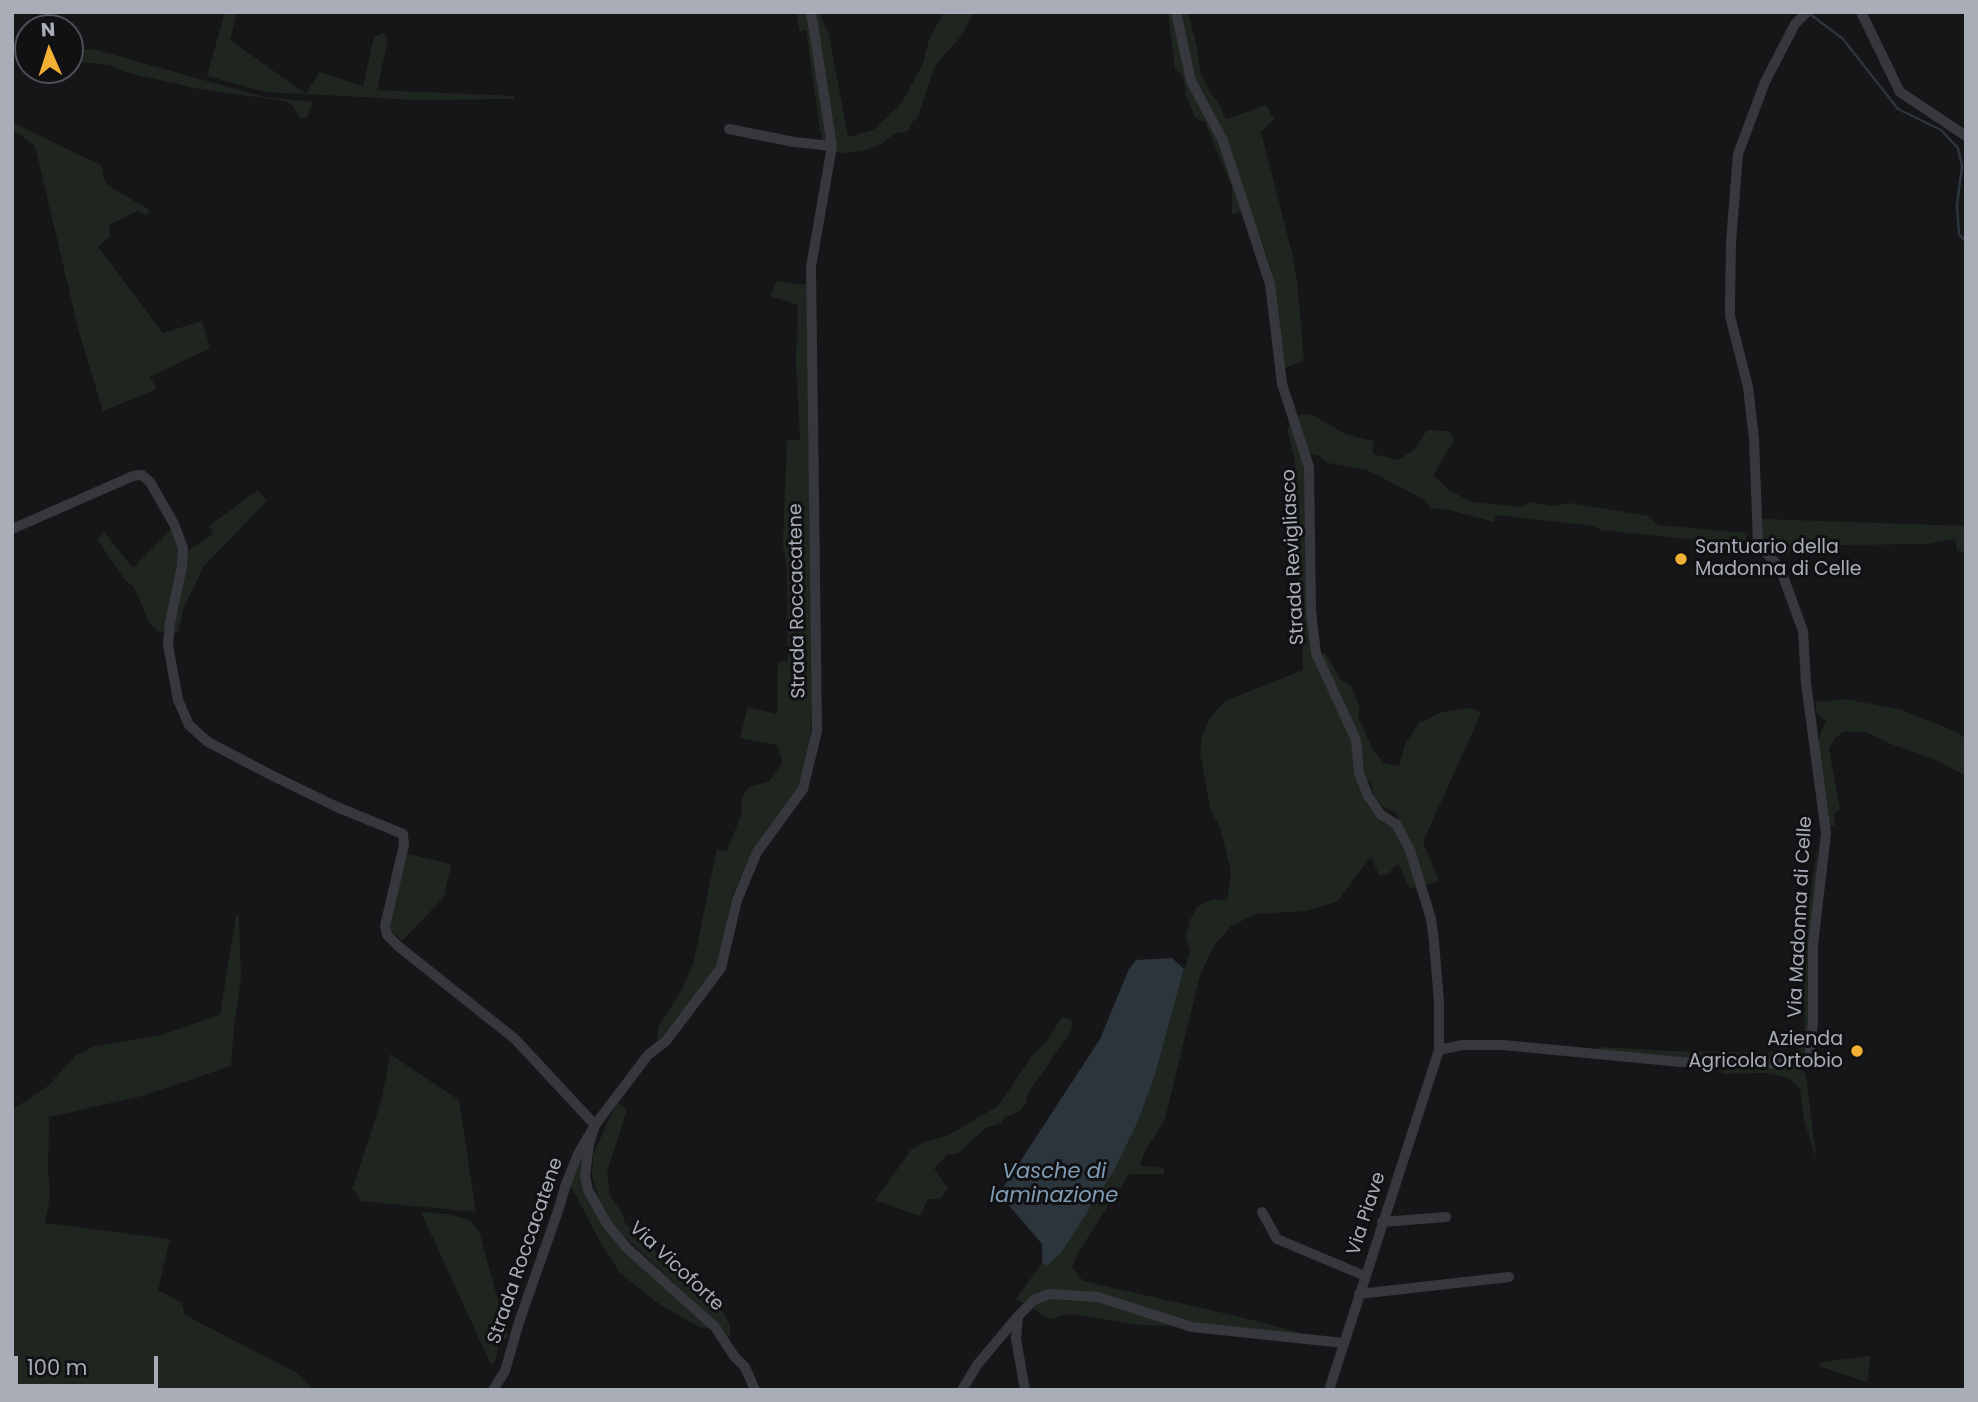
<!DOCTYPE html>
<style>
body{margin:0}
#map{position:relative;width:1978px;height:1402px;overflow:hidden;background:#161618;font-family:Poppins,sans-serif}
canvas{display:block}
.frame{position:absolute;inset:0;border:14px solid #a8adb8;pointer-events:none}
.north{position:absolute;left:14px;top:14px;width:70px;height:70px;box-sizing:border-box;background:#111113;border:2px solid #4d4f55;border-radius:50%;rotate:357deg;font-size:19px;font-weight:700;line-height:28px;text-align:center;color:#a8adb8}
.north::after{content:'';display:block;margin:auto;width:24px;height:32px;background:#f2b134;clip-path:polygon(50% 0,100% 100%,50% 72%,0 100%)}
.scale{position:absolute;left:14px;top:1356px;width:144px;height:32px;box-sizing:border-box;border:4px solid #a8adb8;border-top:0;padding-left:9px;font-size:21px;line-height:24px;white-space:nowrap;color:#a8adb8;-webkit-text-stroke:5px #111113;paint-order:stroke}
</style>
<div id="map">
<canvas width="1978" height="1402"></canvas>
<div class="frame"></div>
<div class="north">N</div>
<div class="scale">100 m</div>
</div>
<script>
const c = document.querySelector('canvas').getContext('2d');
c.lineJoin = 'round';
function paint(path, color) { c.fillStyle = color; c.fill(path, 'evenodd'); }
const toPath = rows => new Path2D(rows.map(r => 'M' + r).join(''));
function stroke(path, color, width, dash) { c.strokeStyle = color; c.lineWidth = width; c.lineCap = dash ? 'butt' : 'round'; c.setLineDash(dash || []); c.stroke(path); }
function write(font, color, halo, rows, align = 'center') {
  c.font = font + ' Poppins,sans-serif'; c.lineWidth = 6; c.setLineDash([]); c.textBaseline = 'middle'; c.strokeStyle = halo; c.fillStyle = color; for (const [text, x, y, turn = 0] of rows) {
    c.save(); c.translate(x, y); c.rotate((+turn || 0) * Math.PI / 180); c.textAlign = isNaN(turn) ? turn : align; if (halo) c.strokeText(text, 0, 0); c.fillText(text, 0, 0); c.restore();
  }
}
paint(toPath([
 [225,12,234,12,236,17,230,40,306,94,319,72,363,86,374,37,383,33,388,39,377,90,514,96,514,99,416,100,266,92,207,76],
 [798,12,819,12,829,34,848,137,873,130,900,105,922,66,929,40,944,12,974,12,962,35,939,61,933,71,917,119,912,122,908,131,894,134,881,144,863,151,847,153,826,152,820,130,806,30,800,32,797,18],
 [1168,12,1188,12,1197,47,1200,72,1210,92,1222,108,1223,116,1228,119,1266,105,1274,119,1261,132,1292,253,1297,281,1304,361,1284,368,1271,269,1250,209,1232,214,1232,187,1205,122,1195,118,1185,94,1186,88,1182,75,1175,69],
 [93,49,264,97,313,102,307,118,300,118,292,105,285,101,199,89,124,72,112,65,70,61,70,50],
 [12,122,102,166,104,179,109,186,151,211,145,215,137,211,109,225,110,236,98,247,163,333,202,321,210,348,150,377,157,389,103,411,79,332,35,146,12,129],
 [776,281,807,285,812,709,810,737,804,772,796,792,767,829,749,858,731,899,719,966,657,1044,658,1027,680,993,693,964,717,849,727,851,741,815,742,797,750,786,768,782,779,769,782,761,777,745,740,738,748,707,777,714,778,662,788,661,787,569,783,545,787,440,800,440,796,361,798,305,770,296],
 [1302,414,1313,415,1345,434,1373,441,1373,454,1398,460,1415,449,1427,430,1449,431,1454,440,1433,476,1451,491,1471,502,1522,507,1531,502,1552,506,1569,503,1649,516,1658,525,1748,533,1745,544,1741,545,1601,530,1594,526,1496,515,1494,522,1450,510,1430,508,1425,500,1367,470,1328,463,1319,456,1309,454,1296,417],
 [1290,426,1306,466,1315,659,1325,653,1341,680,1351,686,1360,708,1358,716,1372,748,1384,763,1399,766,1406,742,1419,723,1442,712,1472,708,1481,713,1423,842,1439,881,1410,889,1398,863,1387,875,1379,875,1371,857,1337,902,1305,911,1256,914,1231,926,1214,946,1200,975,1165,1119,1144,1153,1140,1166,1164,1168,1164,1174,1129,1174,1079,1251,1072,1267,1083,1281,1232,1315,1299,1332,1298,1334,1192,1322,1068,1292,1026,1305,1016,1299,1042,1263,1047,1265,1138,1121,1154,1078,1169,1021,1190,951,1186,937,1190,920,1198,906,1212,900,1227,900,1231,876,1230,867,1220,828,1210,808,1200,753,1202,736,1210,718,1225,701,1303,670,1295,462,1287,428],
 [1358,780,1371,782,1375,799,1384,807,1395,812,1405,834,1380,821,1367,805],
 [258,490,267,501,204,566,183,609,178,633,158,631,150,624,134,587,125,580,97,539,104,532,133,568,173,528,185,553,213,534,209,526],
 [1763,519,1966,526,1966,552,1957,551,1955,539,1928,544,1839,545,1829,550,1797,544,1787,555,1779,557,1760,543,1760,520],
 [1845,699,1902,710,1950,729,1966,738,1966,776,1934,759,1888,743,1867,732,1844,732,1835,738,1829,749,1840,809,1834,814,1835,825,1829,827,1818,747,1820,734,1826,721,1816,712,1816,702],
 [1818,841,1809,1044,1800,1058,1794,1061,1681,1059,1599,1052,1599,1047,1671,1051,1796,1053,1805,1037,1803,949],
 [405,853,451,864,444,897,402,941,390,930,389,920],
 [239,915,241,978,234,1027,231,1066,142,1096,49,1117,48,1171,50,1196,45,1223,170,1239,158,1290,182,1303,185,1315,297,1373,314,1390,12,1390,12,1110,48,1086,76,1055,93,1047,161,1035,220,1015,236,916],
 [1062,1017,1073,1021,1071,1031,1027,1095,1026,1103,1019,1112,1005,1117,1001,1123,986,1128,957,1154,948,1154,934,1168,948,1189,940,1199,928,1199,920,1216,875,1200,911,1150,924,1142,947,1136,998,1106,1032,1056,1046,1042],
 [390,1054,459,1100,476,1212,360,1201,356,1192,352,1190,382,1098],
 [1712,1065,1797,1066,1806,1074,1816,1158,1804,1120,1800,1088,1786,1077,1766,1073,1723,1074],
 [617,1102,627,1110,607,1172,610,1196,622,1213,625,1223,725,1315,730,1325,730,1338,718,1324,612,1225,600,1202,592,1176,593,1155],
 [586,1152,591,1203,709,1327,702,1329,656,1302,620,1273,602,1245,569,1183,581,1156],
 [421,1212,449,1214,470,1220,479,1231,508,1337,498,1345,496,1360,491,1365],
 [1048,1297,1097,1301,1177,1326,1141,1325,1069,1314,1050,1319,1030,1307],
 [1871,1356,1867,1382,1819,1366,1821,1362]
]), '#1e261f');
paint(toPath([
 [1172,958,1184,969,1154,1078,1138,1121,1114,1170,1061,1253,1047,1266,1042,1263,1042,1244,999,1194,1100,1039,1129,969,1136,960]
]), '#2c353c');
stroke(toPath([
 [1810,14,1843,39,1898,109,1941,130,1958,148,1962,166,1957,205,1959,234,1966,242]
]), '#2c353c', 2.5);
stroke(toPath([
 [1176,12,1191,81,1223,141,1270,284,1282,384,1309,467,1311,611,1316,653,1356,740,1359,773,1368,796,1381,815,1396,824,1410,850,1431,919,1434,942,1439,1001,1439,1050,1329,1390],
 [1861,12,1900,92,1966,136],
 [729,129,794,142,832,146],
 [12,529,133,476,142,475,150,482,174,524,183,548,182,566,170,623,168,645,178,700,189,725,208,742,271,775,337,807,403,834,404,845,385,926,387,935,398,946,515,1039,595,1125,589,1144,585,1176,588,1190,607,1224,627,1248,715,1327,734,1356,745,1367,755,1390],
 [1439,1050,1462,1045,1503,1045,1681,1062,1803,1064,1809,1057,1813,1023,1813,945,1826,833,1806,683,1803,631,1780,568,1758,544,1754,439,1748,387,1730,316,1730,304,1731,242,1738,154,1765,82,1795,24,1807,12],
 [1262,1212,1277,1239,1365,1276],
 [1382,1222,1446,1217],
 [1359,1294,1509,1277],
 [1018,1316,1016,1339,1025,1390],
 [493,1390,505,1371,519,1322,558,1211,566,1184,578,1154,595,1125,648,1055,666,1041,721,968,737,900,757,852,803,789,817,731,811,267,832,146,811,12],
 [962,1390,977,1365,1018,1316,1034,1300,1049,1294,1098,1297,1192,1327,1344,1343]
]), '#37383d', 10);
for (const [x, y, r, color] of [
 [1681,559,7,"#f2b134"],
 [1857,1051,7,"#f2b134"]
]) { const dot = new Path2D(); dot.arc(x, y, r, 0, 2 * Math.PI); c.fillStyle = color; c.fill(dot); stroke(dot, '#111113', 2.5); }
write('19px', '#a8adb8', '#111113', [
 ["Santuario della",1695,548],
 ["Madonna di Celle",1695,570],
 ["Azienda",1843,1040,"right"],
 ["Agricola Ortobio",1843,1062,"right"]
], 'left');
write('19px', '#a8adb8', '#111113', [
 ["Strada Revigliasco",1294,557,-93],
 ["Strada Roccacatene",798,601,-91],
 ["Via Madonna di Celle",1801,917,-87],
 ["Via Piave",1367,1214,-72],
 ["Strada Roccacatene",526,1251,-71],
 ["Via Vicoforte",676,1267,43]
]);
write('italic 21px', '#7f9bb3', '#111113', [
 ["Vasche di",1054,1173],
 ["laminazione",1054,1197]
]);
</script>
